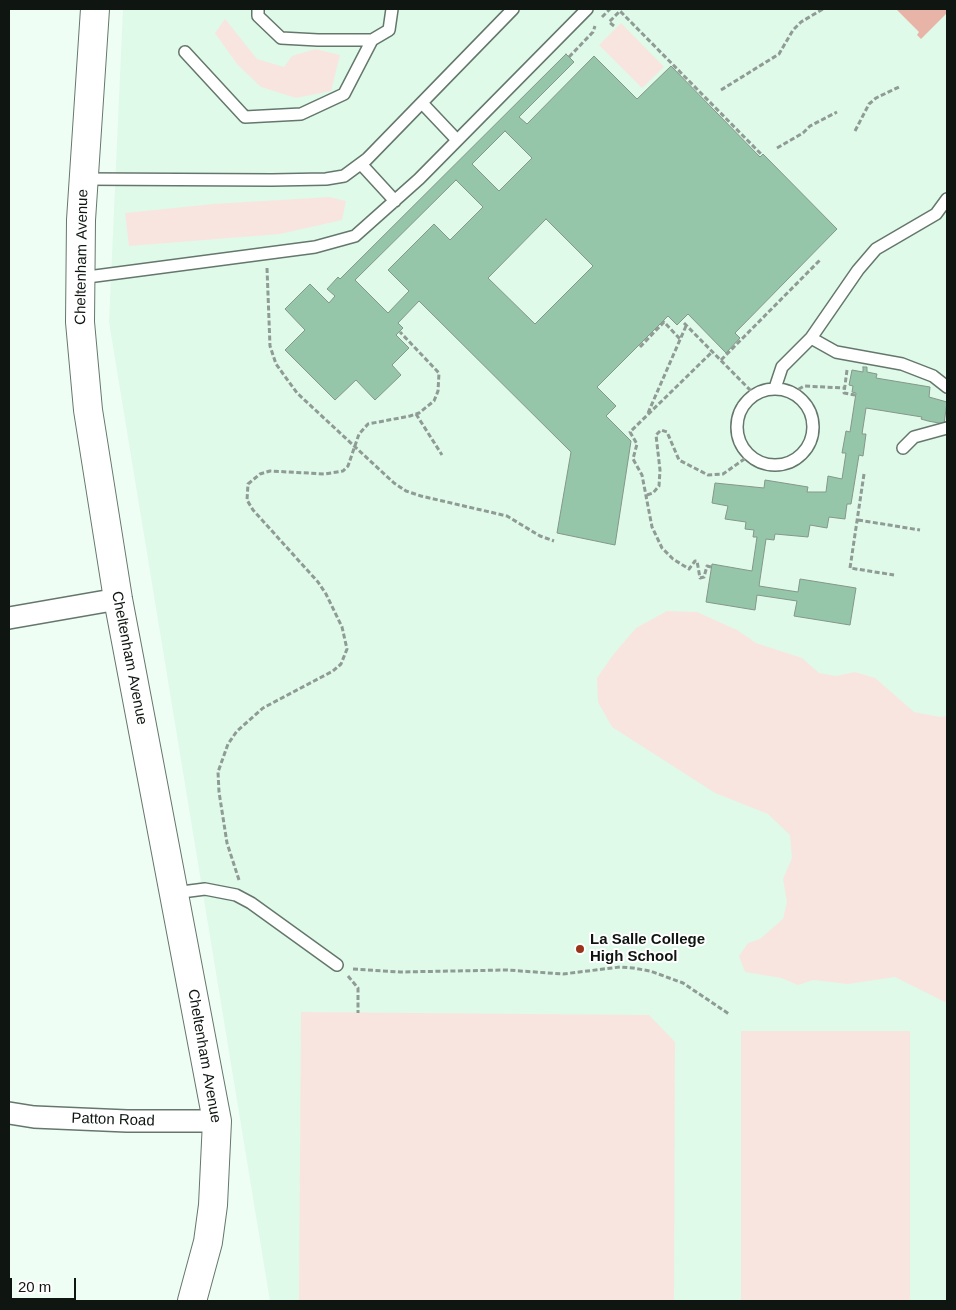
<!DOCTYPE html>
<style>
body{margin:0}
#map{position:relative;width:956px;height:1310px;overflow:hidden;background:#effef5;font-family:Helvetica,sans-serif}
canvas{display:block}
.frame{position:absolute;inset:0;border:10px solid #0f1611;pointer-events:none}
.scale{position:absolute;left:10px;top:1278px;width:66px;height:22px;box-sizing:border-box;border:2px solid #0f1611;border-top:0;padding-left:6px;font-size:15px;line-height:18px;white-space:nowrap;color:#0f1611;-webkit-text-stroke:4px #fff;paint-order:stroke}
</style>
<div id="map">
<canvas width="956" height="1310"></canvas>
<div class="frame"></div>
<div class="scale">20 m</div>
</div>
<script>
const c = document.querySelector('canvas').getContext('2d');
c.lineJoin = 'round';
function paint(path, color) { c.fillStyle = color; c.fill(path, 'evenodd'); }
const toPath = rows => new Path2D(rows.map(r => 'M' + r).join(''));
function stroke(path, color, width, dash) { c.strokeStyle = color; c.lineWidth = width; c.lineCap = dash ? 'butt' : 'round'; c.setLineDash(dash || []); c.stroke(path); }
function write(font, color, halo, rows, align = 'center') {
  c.font = font + ' Helvetica,sans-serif'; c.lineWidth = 4; c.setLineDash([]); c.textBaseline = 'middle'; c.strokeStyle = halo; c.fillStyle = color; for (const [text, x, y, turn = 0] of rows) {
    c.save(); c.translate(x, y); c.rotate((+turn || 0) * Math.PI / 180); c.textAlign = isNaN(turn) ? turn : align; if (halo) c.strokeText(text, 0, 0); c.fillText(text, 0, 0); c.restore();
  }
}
paint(toPath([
 [123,9,947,9,947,1301,270,1301,109,322]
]), '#dffae9');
paint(toPath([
 [225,19,257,59,284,67,292,56,315,49,340,55,331,91,296,98,261,87,237,64,215,33],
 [621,23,664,67,642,88,599,45],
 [329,197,346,201,342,220,280,234,129,246,125,213,213,204],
 [667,611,697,612,737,630,756,643,802,658,819,673,836,676,855,672,875,678,914,712,940,717,947,716,947,1003,895,977,848,984,813,980,798,985,781,978,745,972,739,956,748,943,760,939,783,919,787,902,783,879,792,858,790,835,768,814,715,793,612,727,598,702,597,678,613,655,636,628],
 [301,1012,649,1015,675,1042,674,1301,299,1301],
 [741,1031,910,1031,910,1301,741,1301]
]), '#f9e5e0');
paint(toPath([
 [896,9,947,9,947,13,921,39,917,35,919,32]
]), '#e8b4a7');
const building = toPath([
 [566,54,574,62,519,117,527,124,594,56,637,99,671,66,760,157,763,154,837,229,735,333,740,338,726,353,688,314,677,325,668,316,597,387,616,406,606,416,631,441,615,545,557,533,571,452,419,301,398,323,403,328,396,335,409,348,392,365,401,375,375,400,356,380,335,400,285,350,305,330,285,309,310,284,329,303,335,296,327,289,338,277,340,279,566,54],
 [505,131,532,158,499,191,472,164,505,131],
 [456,180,483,207,450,240,434,224,388,270,409,291,388,313,355,280,456,180],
 [546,219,593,266,535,324,488,278,546,219],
 [863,367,867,367,867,372,877,374,876,378,930,387,929,397,947,402,944,424,928,421,921,419,922,417,866,408,862,434,866,434,863,456,859,455,851,504,847,504,845,519,829,517,827,528,810,525,808,537,775,534,774,540,766,539,759,586,798,592,800,579,856,588,850,625,794,616,797,601,757,595,755,610,706,602,712,564,752,571,757,537,753,537,754,530,745,529,746,522,725,519,728,506,712,503,715,483,764,488,765,480,808,487,807,492,826,492,828,476,842,479,846,453,842,453,846,431,850,432,856,393,852,392,853,386,849,385,852,370,863,372,863,367]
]);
paint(building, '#96c6a9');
stroke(building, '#85978b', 1);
const lane = toPath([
 [258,9,258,16,281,38,318,40,372,40,389,30,392,9],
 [185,52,245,117,301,114,344,94,372,40],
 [422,103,457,140],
 [361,164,395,201],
 [84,179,272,180,326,179,344,176,367,159,513,9],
 [80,278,315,247,355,236,419,179,587,9],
 [811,338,836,352,902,364,933,376,947,387],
 [775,388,782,367,811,338,858,270,876,249,936,214,947,199],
 '737 427a38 38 0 1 1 76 0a38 38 0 1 1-76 0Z',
 [903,448,914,437,947,428],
 [174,893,205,889,236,895,251,903,337,965]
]);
const street = toPath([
 [9,618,118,599],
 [9,1113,34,1117,127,1121,217,1121]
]);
const secondary = toPath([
 [95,9,81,220,80,322,88,410,118,599,217,1121,213,1205,208,1242,192,1301]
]);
stroke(lane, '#65776c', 14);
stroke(street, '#65776c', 24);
stroke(secondary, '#65776c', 30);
stroke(toPath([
 [602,17,610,9],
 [614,26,609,22,620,11,761,154],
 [569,57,593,32,595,26],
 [721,90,779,54,793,30,801,22,823,9],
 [855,131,869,104,876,98,901,86],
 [777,148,803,133,810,126,837,112],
 [267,268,270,346,276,364,297,393,394,483,406,491,421,496,507,516,540,536,554,541],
 [684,323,755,395],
 [640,347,664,322,680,339],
 [721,360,820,260],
 [847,370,844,393,855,395],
 [792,393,804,386,845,388],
 [648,413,686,326],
 [416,414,442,455],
 [864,474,850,568,894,575],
 [647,495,653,493,659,486,660,470,656,435,661,430,667,432,679,460,708,475,723,474,750,455],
 [858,520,920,530],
 [711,567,707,566,704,577,700,578,697,561,695,561,689,569,673,559,662,548,652,527,642,475,633,459,637,444,630,432,712,352],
 [239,880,227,843,219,792,218,772,228,744,237,731,263,708,333,671,341,664,347,649,342,627,326,594,318,582,253,510,247,500,248,484,260,474,270,471,325,474,343,471,348,466,359,434,368,424,410,416,419,413,434,401,438,391,439,373,400,332],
 [353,969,400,972,507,970,563,974,620,967,633,968,650,971,683,983,729,1014],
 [348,976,358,988,358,1013]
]), '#8f9b94', 3, [5, 2.5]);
stroke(lane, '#fff', 11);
stroke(street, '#fff', 21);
stroke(secondary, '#fff', 28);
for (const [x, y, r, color] of [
 [580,949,5,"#9b321a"]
]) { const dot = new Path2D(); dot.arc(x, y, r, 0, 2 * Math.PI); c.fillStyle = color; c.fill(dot); stroke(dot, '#fff', 2); }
write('15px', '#0f1611', '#fff', [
 ["Cheltenham Avenue",82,257,-89],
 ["Cheltenham Avenue",129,658,79],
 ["Cheltenham Avenue",204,1056,80],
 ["Patton Road",113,1120,2]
]);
write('bold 15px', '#0f1611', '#fff', [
 ["La Salle College",590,940],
 ["High School",590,957]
], 'left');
</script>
